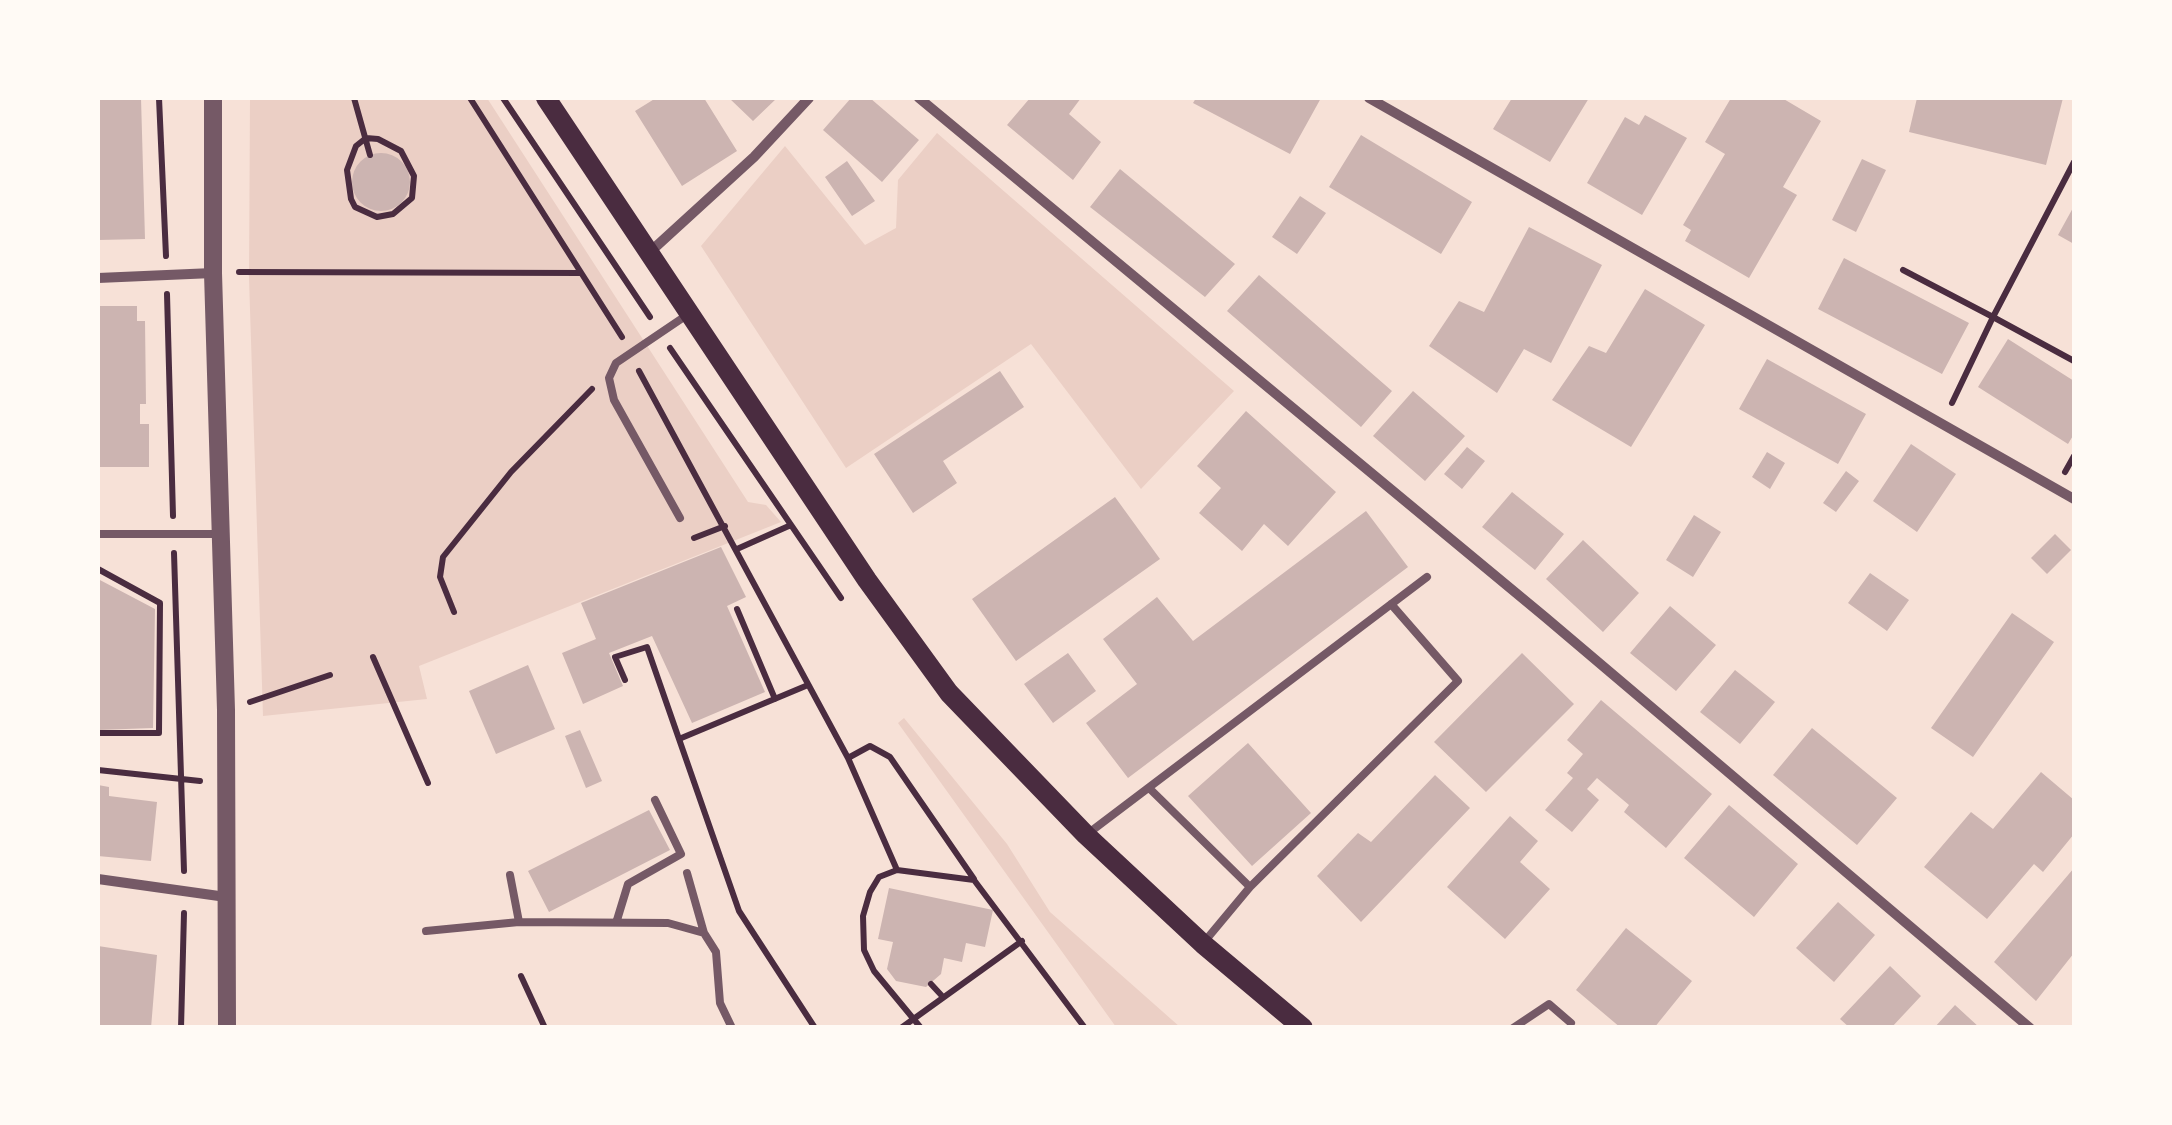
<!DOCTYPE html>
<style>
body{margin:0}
#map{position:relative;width:2172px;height:1125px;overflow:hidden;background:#f7e1d7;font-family:"Open Sans",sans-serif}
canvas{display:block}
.frame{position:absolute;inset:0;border:100px solid #fffaf5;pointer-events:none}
</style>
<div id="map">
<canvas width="2172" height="1125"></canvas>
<div class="frame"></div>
</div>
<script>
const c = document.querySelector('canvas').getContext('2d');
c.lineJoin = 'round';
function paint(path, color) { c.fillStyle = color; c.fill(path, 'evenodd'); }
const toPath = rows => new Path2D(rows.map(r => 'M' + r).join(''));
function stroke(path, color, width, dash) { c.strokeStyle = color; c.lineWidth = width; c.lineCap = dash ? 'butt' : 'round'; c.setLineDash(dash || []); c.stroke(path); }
paint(toPath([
 [250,98,487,98,748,502,766,505,781,522,419,666,427,699,263,716,249,278],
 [937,133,1234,391,1141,489,1031,344,846,468,701,246,785,146,865,245,896,228,898,180],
 [904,718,1007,844,1050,912,1180,1027,1116,1027,898,723]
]), '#ebcfc5');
paint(toPath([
 [98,98,141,98,145,239,98,240],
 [656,98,704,98,737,151,682,186,635,111],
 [729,98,777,98,753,121],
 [851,98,870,98,919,140,882,182,823,130],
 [1030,98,1081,98,1069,114,1101,142,1073,180,1007,125],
 [1196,98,1321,98,1290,154,1193,103],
 [1512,98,1589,98,1550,162,1493,129],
 [1731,98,1782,98,1821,121,1783,187,1797,195,1749,278,1685,241,1691,230,1683,225,1725,154,1705,142],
 [1917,98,2063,98,2046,165,1909,132],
 [1645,115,1687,138,1642,215,1587,183,1625,117,1639,125],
 [1361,135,1472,202,1441,254,1329,187],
 '352 182a29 29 0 1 1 58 0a29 29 0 1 1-58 0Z',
 [1862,159,1886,170,1856,232,1832,220],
 [847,161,875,201,852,216,825,177],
 [1120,169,1235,264,1205,297,1090,207],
 [1300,196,1326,213,1297,254,1272,237],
 [2074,206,2074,244,2058,235],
 [1529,227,1602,265,1551,363,1524,349,1497,393,1429,346,1459,301,1484,312],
 [1844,258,1969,323,1942,374,1818,309],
 [1259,275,1392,391,1361,427,1227,311],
 [1645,289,1705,325,1631,447,1552,400,1589,346,1606,353],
 [98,306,137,306,137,321,145,321,146,404,140,404,140,424,149,424,149,467,98,467],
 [2008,339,2074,381,2074,434,2068,444,1978,387],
 [1767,359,1866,414,1838,464,1739,409],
 [1000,371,1024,407,943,461,957,483,913,513,874,454],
 [1413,391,1465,436,1425,481,1373,436],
 [1246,411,1336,492,1288,546,1264,524,1242,551,1199,513,1221,488,1197,466],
 [1911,444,1956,474,1917,532,1873,501],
 [1467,447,1485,461,1462,489,1444,474],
 [1767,452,1785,463,1770,489,1752,477],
 [1846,471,1859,481,1836,512,1823,503],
 [1512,492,1564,534,1535,570,1482,527],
 [1115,497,1160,559,1016,661,972,599],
 [1366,511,1408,567,1128,778,1086,723,1137,684,1103,639,1157,597,1193,641],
 [1694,515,1721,532,1693,577,1666,560],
 [2055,534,2071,550,2047,574,2031,558],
 [1583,540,1639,593,1603,632,1546,579],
 [721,547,746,597,727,606,765,692,692,723,652,636,609,653,623,686,583,704,562,653,596,639,581,603],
 [1870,573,1909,600,1887,631,1848,603],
 [98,579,155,609,153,728,98,730],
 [1670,606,1716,645,1676,691,1630,653],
 [2012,613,2054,642,1973,757,1931,728],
 [1068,653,1096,691,1053,723,1024,684],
 [1522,653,1574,704,1486,792,1434,742],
 [528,665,555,729,496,754,469,691],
 [1735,670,1775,702,1740,744,1700,712],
 [1601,700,1712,794,1666,848,1624,812,1629,805,1597,778,1587,789,1599,800,1572,832,1545,810,1573,778,1567,773,1583,754,1567,740],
 [1812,728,1897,798,1857,845,1773,775],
 [580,730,602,781,586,788,565,736],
 [1248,743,1311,813,1252,866,1188,796],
 [2041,772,2074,800,2074,834,2043,872,2034,864,1987,919,1924,867,1971,812,1993,829],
 [1435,775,1470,808,1361,922,1317,876,1358,833,1371,842],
 [98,785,109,787,109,796,157,802,151,861,98,856],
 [1729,805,1798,864,1754,917,1684,858],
 [649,810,670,850,549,912,528,871],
 [1510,816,1538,841,1520,862,1550,889,1505,939,1447,887],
 [2074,868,2074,953,2036,1001,1994,962],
 [889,888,993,910,985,947,966,943,962,962,944,958,941,974,926,987,896,981,887,969,893,942,878,939],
 [1838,902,1875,935,1834,982,1796,948],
 [1626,928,1692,981,1654,1028,1621,1028,1576,990],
 [98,946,157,955,151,1028,98,1028],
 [1890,966,1921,996,1891,1028,1850,1028,1840,1019],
 [1955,1005,1980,1028,1934,1028]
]), '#ccb4b1');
stroke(toPath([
 [159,98,166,256],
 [354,98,370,155],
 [470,98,622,337],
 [503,98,650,317],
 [366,138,378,139,401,151,414,176,412,198,393,214,377,217,355,207,351,199,347,170,356,146,366,138],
 [1903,270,1993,317,2074,162],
 [239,272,581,273],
 [167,294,173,516],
 [670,348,841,598],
 [639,371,848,758,897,870,879,877,870,892,863,916,864,950,874,971,921,1028],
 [1952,403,1993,317,2074,361],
 [2065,472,2074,456],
 [694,538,725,526],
 [737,549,791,525],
 [174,553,184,871],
 [98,569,160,603,159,733,98,733],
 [737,609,775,699],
 [454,612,440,577,443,557,511,472,592,389],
 [373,657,428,783],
 [625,680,615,657,647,647,679,739],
 [808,685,679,739,739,911,815,1028],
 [250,702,330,675],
 [848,758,870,746,890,757,974,879],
 [98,770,200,781],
 [897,870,974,880,1085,1028],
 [521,976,545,1028],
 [931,984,943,997],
 [181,1028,184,913],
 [901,1028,1022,941]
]), '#4a2c40', 6);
stroke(toPath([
 [680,518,614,400,609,378,616,363,687,315],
 [98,534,219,534],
 [1149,788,1250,887],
 [1090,832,1427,577],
 [687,873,704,933],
 [510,875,519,922,668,923,704,933,716,952,720,1003,732,1028],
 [617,920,628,884,681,854,655,800],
 [426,931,519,922],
 [1205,941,1250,887,1458,681,1391,604],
 [1513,1028,1549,1004,1571,1023]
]), '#755966', 8);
stroke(toPath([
 [919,98,1545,617,2030,1028],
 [1369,98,2074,499],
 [650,252,754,157,809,98],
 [98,278,213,273],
 [98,879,226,897]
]), '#755966', 10);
stroke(toPath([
 [213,98,213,273,226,710,227,1028]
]), '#755966', 18);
stroke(toPath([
 [546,98,867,580,949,693,1086,835,1203,944,1303,1028]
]), '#4a2c40', 20);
</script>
